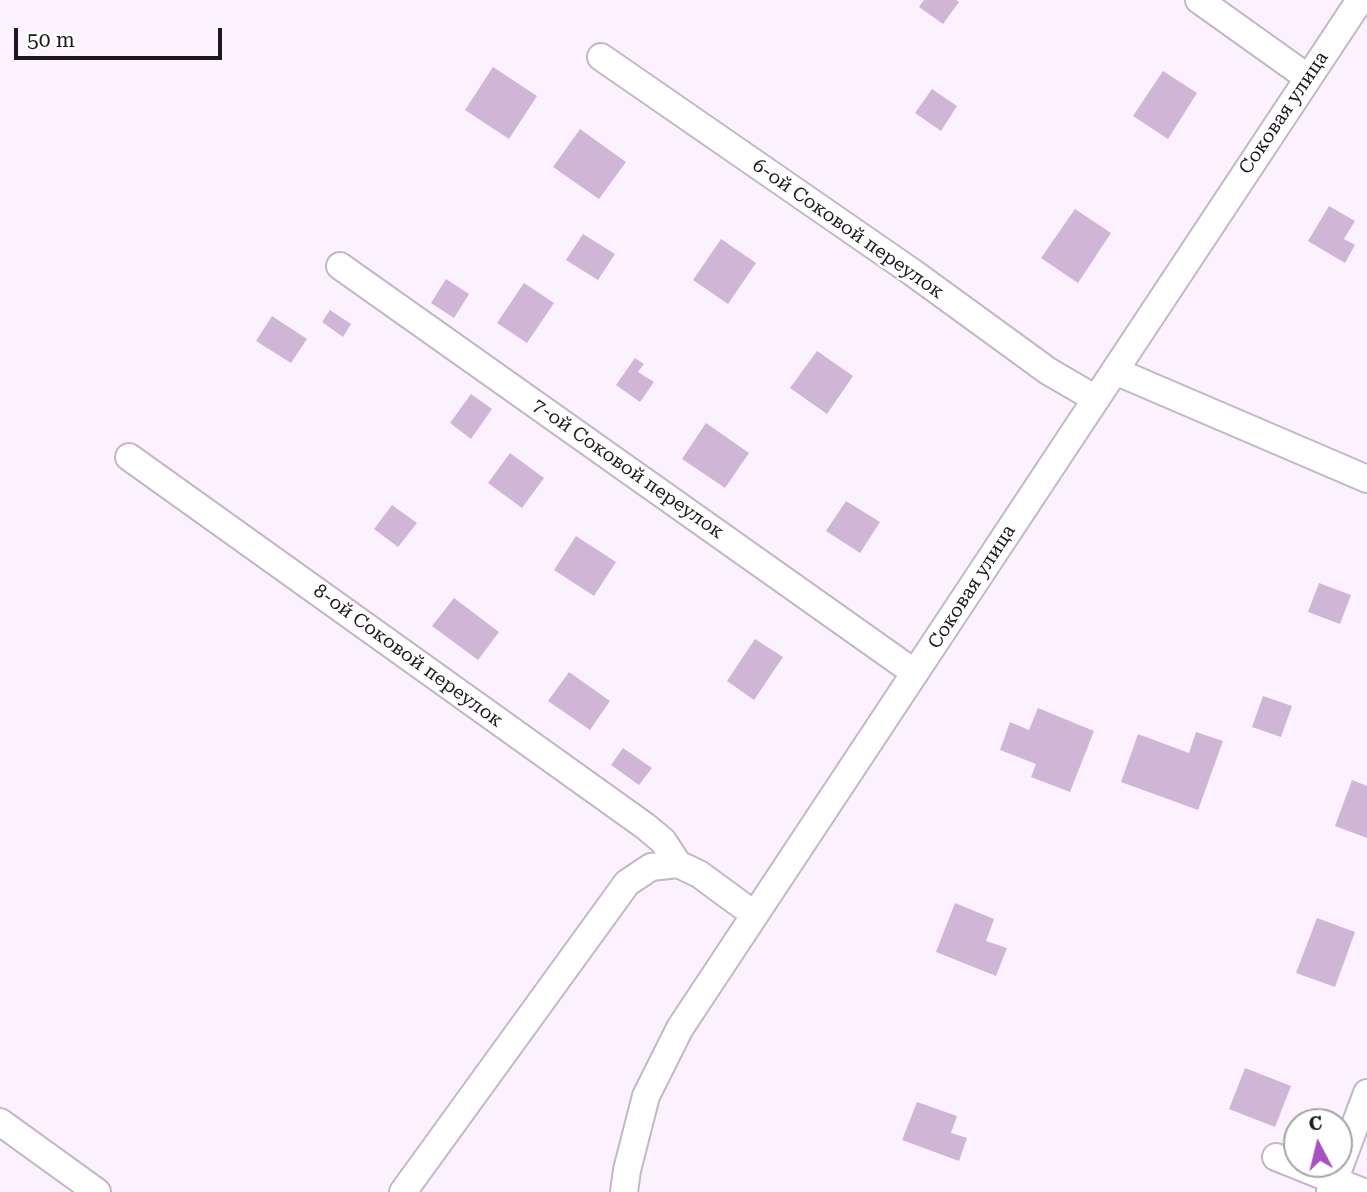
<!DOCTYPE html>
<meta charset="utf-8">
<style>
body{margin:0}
#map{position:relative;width:1367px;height:1192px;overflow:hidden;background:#fcf1ff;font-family:"Roboto Serif",serif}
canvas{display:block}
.north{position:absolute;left:1283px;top:1108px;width:70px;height:70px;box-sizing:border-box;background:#fff;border:2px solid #a5a3a5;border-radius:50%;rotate:353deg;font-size:19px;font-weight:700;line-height:28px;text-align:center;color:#1d181e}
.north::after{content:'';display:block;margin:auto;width:24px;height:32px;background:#a651c0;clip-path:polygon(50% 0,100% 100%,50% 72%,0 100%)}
.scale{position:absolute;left:14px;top:28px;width:208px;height:32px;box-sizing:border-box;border:4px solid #1d181e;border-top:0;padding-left:9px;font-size:21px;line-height:24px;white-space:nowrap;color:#1d181e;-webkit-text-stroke:5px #fff;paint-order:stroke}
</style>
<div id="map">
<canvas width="1367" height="1192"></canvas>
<div class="north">С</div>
<div class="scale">50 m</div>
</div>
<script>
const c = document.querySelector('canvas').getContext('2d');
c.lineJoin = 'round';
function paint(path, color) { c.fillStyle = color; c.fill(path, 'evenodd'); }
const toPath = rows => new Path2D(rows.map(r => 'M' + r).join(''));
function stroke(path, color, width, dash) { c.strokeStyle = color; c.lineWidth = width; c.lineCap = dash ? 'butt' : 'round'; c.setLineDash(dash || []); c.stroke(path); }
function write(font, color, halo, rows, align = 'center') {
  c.font = font + ' "Roboto Serif",serif'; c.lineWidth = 5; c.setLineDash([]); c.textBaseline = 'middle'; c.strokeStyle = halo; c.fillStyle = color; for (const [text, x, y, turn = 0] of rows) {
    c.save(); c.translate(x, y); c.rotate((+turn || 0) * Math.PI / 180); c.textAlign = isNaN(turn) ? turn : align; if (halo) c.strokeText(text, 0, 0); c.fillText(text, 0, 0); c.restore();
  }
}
paint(toPath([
 [924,0,956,0,959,2,943,24,919,7],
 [493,67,537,96,509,139,465,110],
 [1163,71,1197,93,1168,139,1133,116],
 [932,89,957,106,941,131,915,113],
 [580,129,626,162,599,199,553,167],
 [1329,206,1355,221,1344,239,1355,245,1345,263,1308,241],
 [1075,209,1111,233,1078,283,1041,258],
 [583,234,615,254,598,280,566,260],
 [721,239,756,263,728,304,693,280],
 [446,279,469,294,454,318,431,303],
 [524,283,554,303,527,343,497,323],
 [330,310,351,324,343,337,322,322],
 [272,316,307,339,291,363,256,341],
 [817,351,853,376,827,414,790,388],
 [635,358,644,364,638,372,654,382,640,402,616,385],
 [471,394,492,409,471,439,450,423],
 [706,423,749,453,725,488,682,459],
 [510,453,544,478,522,508,488,483],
 [846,501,880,522,860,553,826,531],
 [392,505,417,523,398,547,374,529],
 [576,536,616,562,594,596,554,570],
 [1319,583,1351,595,1340,624,1308,612],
 [454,598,499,632,478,660,432,626],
 [755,639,783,657,754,700,727,681],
 [569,672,610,701,590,730,548,701],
 [1263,696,1292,706,1281,737,1252,727],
 [1038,708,1094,731,1070,792,1031,777,1036,764,1000,750,1010,722,1029,730],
 [1196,732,1223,741,1198,810,1121,782,1138,734,1189,753],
 [623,748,652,768,639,785,611,765],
 [1352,780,1367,786,1367,838,1335,826],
 [955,903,994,919,986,941,1007,948,996,976,936,952],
 [1317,918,1355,932,1335,987,1296,973],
 [1245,1068,1291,1086,1275,1127,1229,1109],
 [917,1102,957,1116,951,1133,967,1138,959,1161,902,1140]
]), '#d0b6d6');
const minor = toPath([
 [1199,0,1307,77],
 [601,57,912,272,1048,371,1096,399],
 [340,266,915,673],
 [1115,371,1367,479],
 [129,457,645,826,663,841,678,864],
 [0,1122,97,1192],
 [1276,1157,1363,1192],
 [403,1192,627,883,651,867,678,864,699,874,755,915],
 [624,1192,627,1170,646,1096,680,1028,1360,0],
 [1330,1192,1367,1093]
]);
stroke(minor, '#c4b6c7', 30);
stroke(minor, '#fff', 26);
write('19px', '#1d181e', '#fff', [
 ["Соковая улица",1284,113,-56],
 ["6-ой Соковой переулок",848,229,35],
 ["7-ой Соковой переулок",628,469,35],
 ["Соковая улица",972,587,-57],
 ["8-ой Соковой переулок",408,656,36]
]);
</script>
